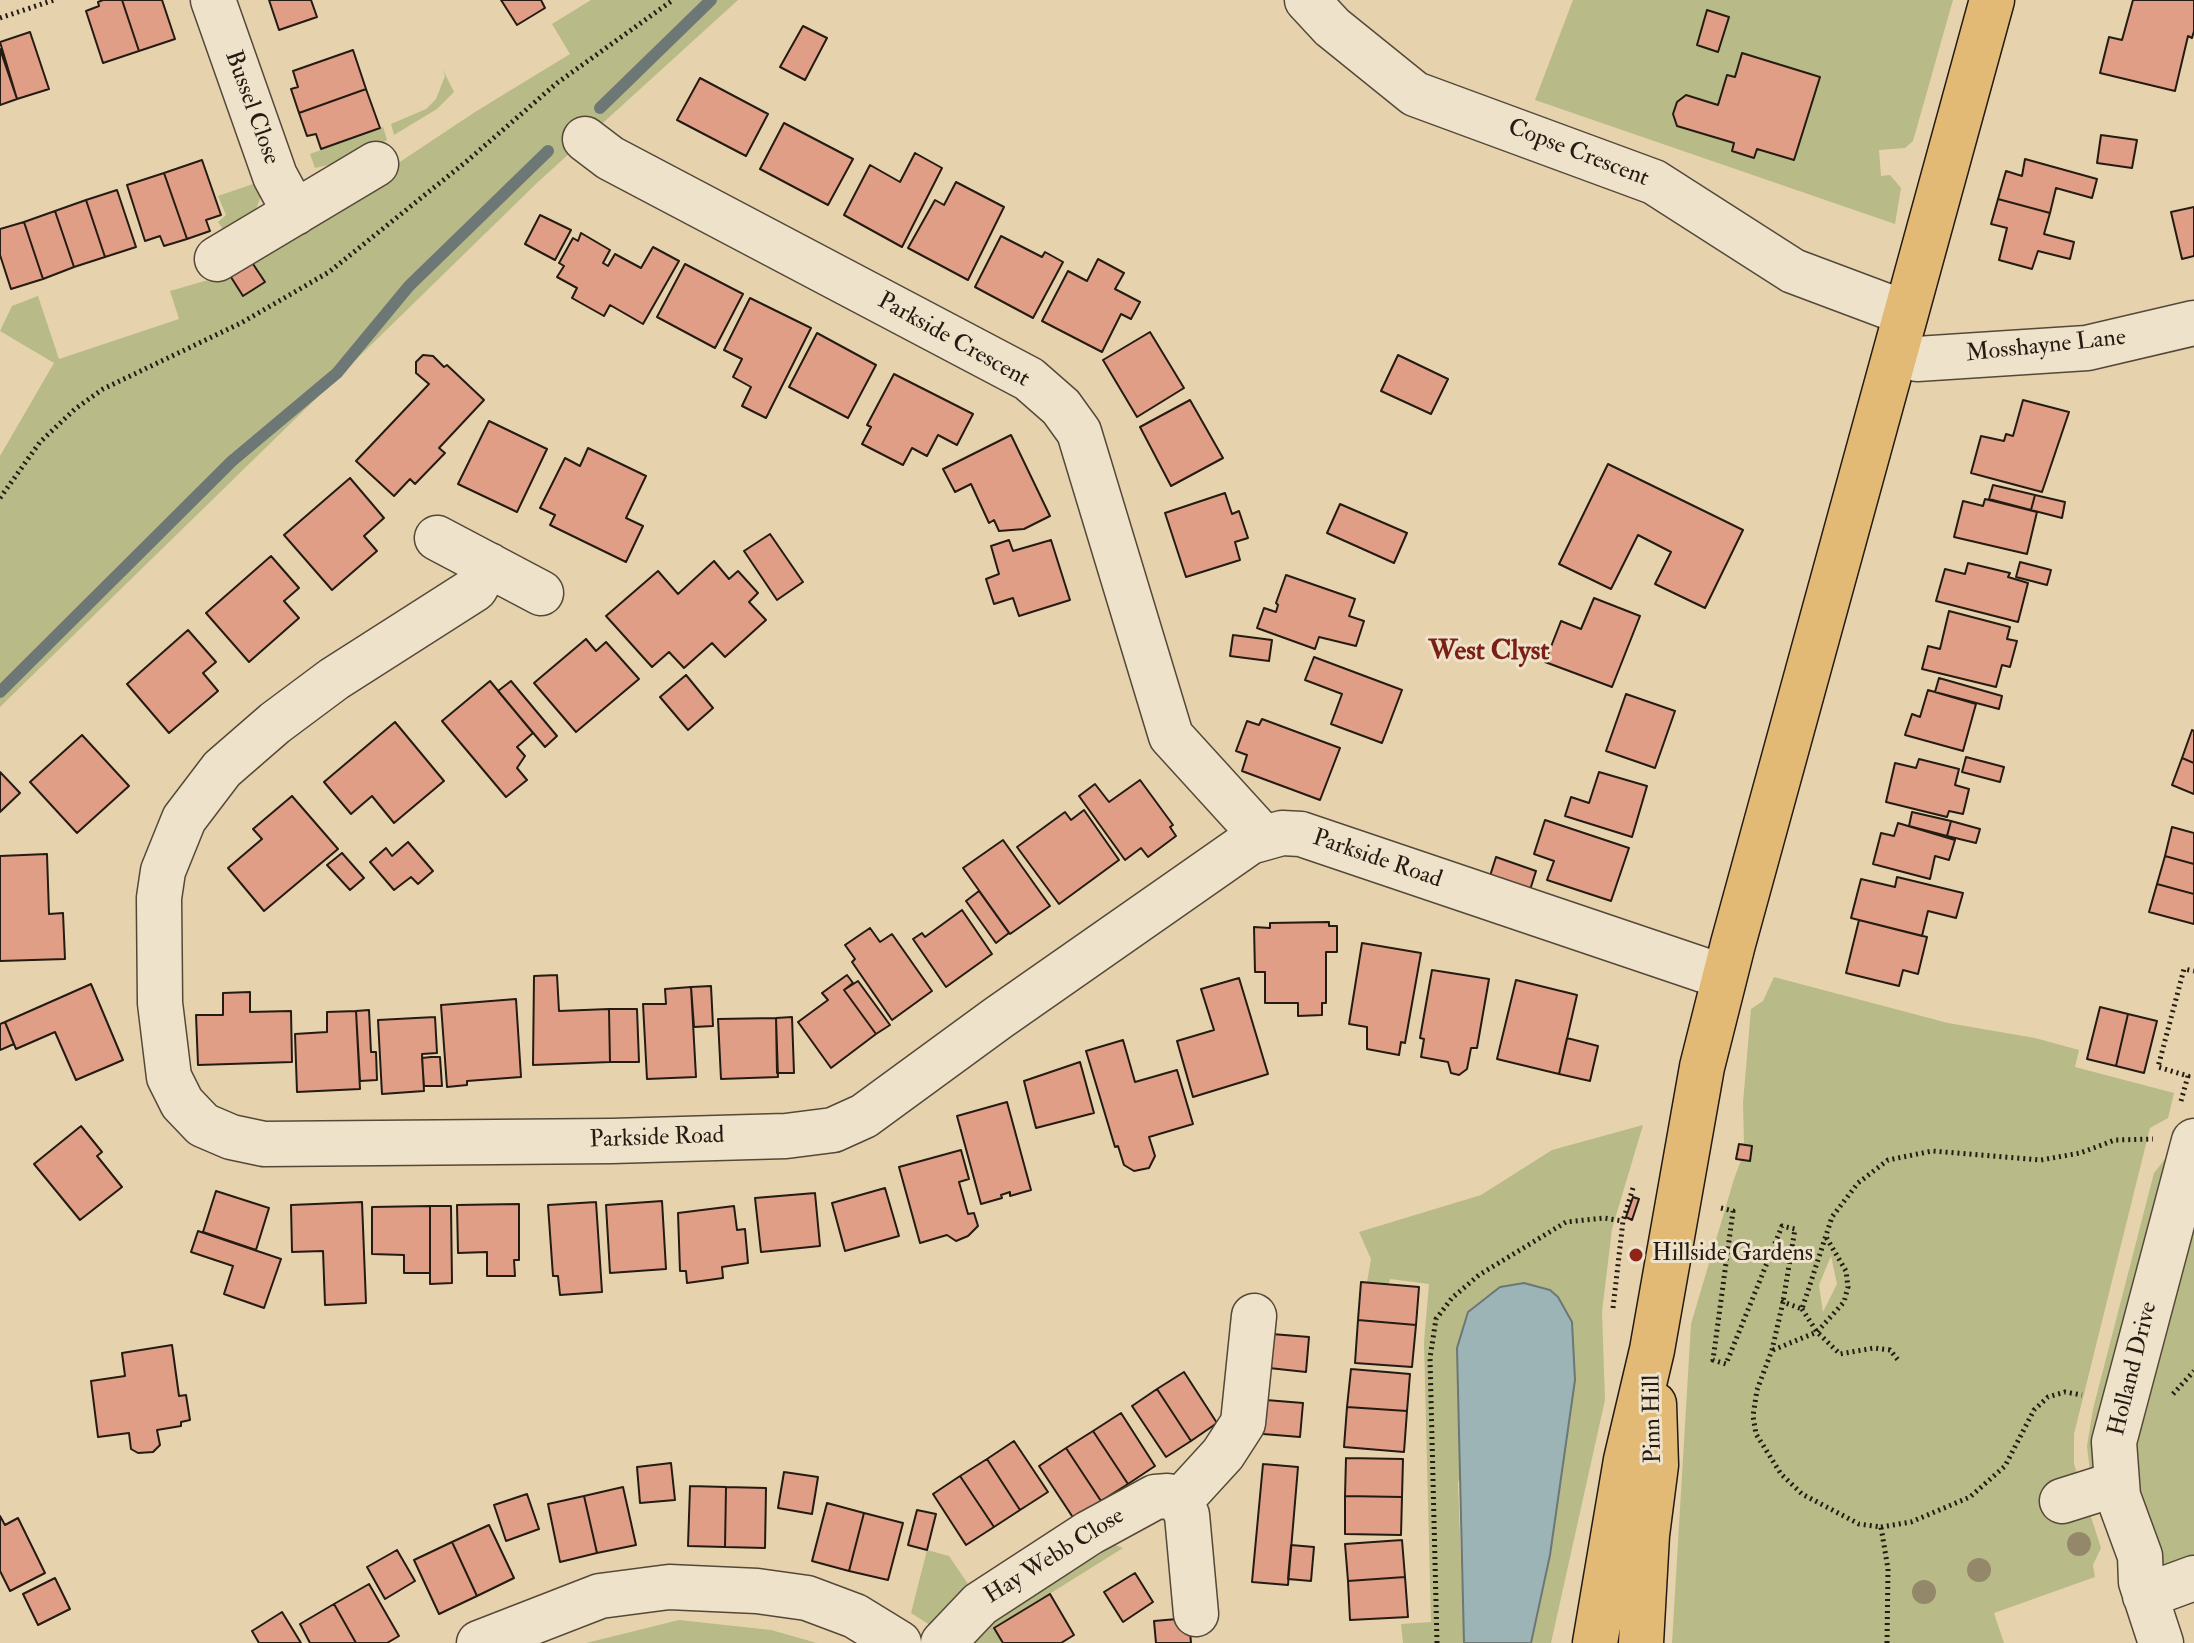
<!DOCTYPE html>
<style>
body{margin:0}
canvas{display:block;background:#e6d2ad}
</style>
<canvas width="2194" height="1643"></canvas>
<script>
const c = document.querySelector('canvas').getContext('2d');
c.lineJoin = 'round';
function paint(path, color) { c.fillStyle = color; c.fill(path, 'evenodd'); }
const toPath = rows => new Path2D(rows.map(r => 'M' + r).join(''));
function stroke(path, color, width, dash) { c.strokeStyle = color; c.lineWidth = width; c.lineCap = dash ? 'butt' : 'round'; c.setLineDash(dash || []); c.stroke(path); }
function write(font, color, halo, rows, align = 'center') {
  c.font = font + ' "IM FELL Double Pica",serif'; c.lineWidth = 6; c.setLineDash([]); c.textBaseline = 'middle'; c.strokeStyle = halo; c.fillStyle = color; for (const [text, x, y, turn = 0] of rows) {
    c.save(); c.translate(x, y); c.rotate((+turn || 0) * Math.PI / 180); c.textAlign = isNaN(turn) ? turn : align; if (halo) c.strokeText(text, 0, 0); c.fillText(text, 0, 0); c.restore();
  }
}
paint(toPath([
 [591,0,738,0,538,182,0,707,0,456,54,363,0,331,12,306,38,296,59,359,179,319,170,291,229,274,244,295,264,282,251,261,475,112,570,54,552,24],
 [1573,0,1953,0,1913,141,1905,148,1879,150,1881,176,1890,175,1901,188,1895,224,1535,100],
 [442,68,454,92,437,109,394,135,391,124,426,109,436,99,445,76],
 [383,127,387,140,367,152,363,147,333,164,315,168,310,154],
 [259,182,262,193,255,212,226,234,218,222,226,215,218,196],
 [1774,977,1948,1023,2035,1038,2079,1050,2075,1067,2174,1093,2168,1118,2150,1128,2074,1434,2074,1464,2101,1548,2093,1565,2095,1577,1994,1613,2004,1643,1672,1643,1691,1324,1734,1179,1741,1160,1750,1161,1752,1147,1744,1145,1743,1103,1751,1009,1763,1001],
 [1831,1256,1837,1284,1823,1312,1819,1285],
 [1643,1125,1612,1229,1602,1312,1605,1400,1551,1643,1531,1643,1550,1555,1575,1380,1572,1322,1558,1297,1550,1290,1458,1482,1464,1643,1403,1643,1401,1624,1431,1622,1424,1342,1429,1284,1390,1279,1389,1284,1367,1282,1371,1259,1359,1232,1481,1195,1552,1150],
 [2175,1146,2098,1456,2091,1481,2087,1446,2093,1409,2154,1173],
 [2194,1228,2194,1562,2165,1565,2154,1557,2147,1545,2132,1441,2190,1230],
 [1115,1545,1123,1548,995,1628,1003,1643,967,1643,977,1631],
 [927,1550,949,1556,970,1587,933,1627,911,1613],
 [679,1620,771,1630,817,1643,586,1643]
]), '#b8bb87');
const water = toPath([
 [1524,1283,1550,1290,1558,1297,1572,1322,1575,1380,1550,1555,1531,1643,1464,1643,1457,1348,1468,1312,1500,1287,1524,1283]
]);
paint(water, '#9db4b7');
stroke(water, '#6d7775', 2);
stroke(toPath([
 [600,108,711,0],
 [0,692,232,461,337,373,409,286,548,151]
]), '#6d7775', 12);
const building = toPath([
 [103,0,122,0,139,51,103,63,86,11,99,6,98,2,103,0],
 [122,0,162,0,175,39,139,51,122,0],
 [269,0,311,0,317,17,279,30,269,0],
 [501,0,541,0,545,8,517,25,501,0],
 [2133,0,2194,0,2194,31,2192,38,2188,36,2175,91,2100,73,2109,37,2122,40,2133,0],
 [1707,10,1729,17,1718,52,1697,45,1707,10],
 [803,26,827,38,805,80,780,67,803,26],
 [30,32,49,89,17,99,0,42,30,32],
 [0,49,17,99,0,105,0,49],
 [353,50,366,89,299,113,291,89,298,87,293,71,353,50],
 [1742,53,1820,77,1794,160,1757,149,1754,158,1732,151,1734,143,1677,126,1673,114,1677,102,1686,95,1718,105,1727,75,1735,77,1742,53],
 [700,78,768,114,746,156,677,120,700,78],
 [366,89,380,128,321,149,316,134,307,136,299,113,366,89],
 [784,123,853,159,828,205,760,169,784,123],
 [2101,135,2137,140,2132,168,2097,163,2101,135],
 [915,153,942,168,902,247,844,215,870,165,900,182,915,153],
 [2025,159,2097,179,2092,198,2056,188,2050,213,1998,199,2006,171,2022,176,2025,159],
 [202,160,221,215,206,220,210,231,187,239,164,173,202,160],
 [164,173,187,239,164,246,160,236,145,241,127,185,164,173],
 [956,182,1004,207,968,280,908,248,935,200,944,205,956,182],
 [117,190,136,247,105,257,86,200,117,190],
 [1998,199,2050,213,2044,234,2074,242,2070,259,2038,251,2032,269,1999,260,2007,228,1991,224,1998,199],
 [86,200,105,257,74,267,55,211,86,200],
 [2194,207,2194,256,2182,259,2171,212,2194,207],
 [55,211,74,267,43,279,24,222,55,211],
 [540,215,571,230,555,260,525,244,540,215],
 [24,222,43,279,11,289,0,255,0,229,24,222],
 [581,233,610,250,603,263,608,266,615,254,641,268,653,247,679,261,643,324,610,305,604,316,572,298,577,288,557,277,564,266,559,263,573,238,578,241,581,233],
 [1001,236,1042,257,1045,252,1063,262,1033,318,975,287,1001,236],
 [1098,259,1124,273,1115,289,1140,302,1131,319,1121,314,1102,352,1042,321,1068,271,1087,281,1098,259],
 [251,261,265,282,243,296,229,274,251,261],
 [685,264,743,294,715,348,657,317,685,264],
 [750,298,811,328,766,418,742,406,751,387,733,377,742,359,724,350,750,298],
 [1150,332,1184,388,1137,417,1103,360,1150,332],
 [817,333,876,365,848,418,789,387,817,333],
 [423,355,433,356,444,367,447,365,484,400,439,448,445,453,415,484,410,479,394,496,356,461,429,384,416,373,416,362,423,355],
 [1398,355,1448,379,1431,414,1381,391,1398,355],
 [894,374,973,414,957,445,938,435,927,456,912,448,903,465,862,444,871,427,867,425,894,374],
 [1190,400,1223,458,1171,486,1140,427,1190,400],
 [2023,400,2069,412,2042,492,1971,473,1981,436,2004,441,2006,434,2013,436,2023,400],
 [489,421,547,449,517,512,458,484,489,421],
 [1011,435,1050,516,1024,529,999,531,994,520,989,523,971,484,955,492,943,469,1011,435],
 [588,448,646,476,626,518,643,526,626,562,550,525,555,515,540,508,565,458,580,466,588,448],
 [1608,464,1743,530,1705,608,1655,584,1671,552,1638,535,1611,589,1559,564,1608,464],
 [350,478,384,518,364,536,377,551,332,590,284,535,350,478],
 [1993,485,2035,495,2031,510,1989,499,1993,485],
 [1225,493,1232,514,1239,511,1248,538,1235,542,1240,560,1186,577,1165,513,1225,493],
 [2035,495,2065,502,2062,518,2031,510,2035,495],
 [1985,499,2037,512,2027,554,1954,537,1963,501,1983,506,1985,499],
 [1340,504,1407,533,1394,563,1327,533,1340,504],
 [770,534,803,582,777,600,744,551,770,534],
 [1009,540,1013,551,1051,540,1070,600,1019,616,1013,598,994,604,986,579,999,574,991,546,1009,540],
 [271,556,299,588,284,601,299,618,249,662,206,613,271,556],
 [714,561,729,579,738,571,758,593,749,602,766,620,725,657,712,643,684,668,669,652,652,667,606,616,658,571,678,594,714,561],
 [2020,562,2051,570,2047,585,2016,577,2020,562],
 [1968,563,2010,573,2008,577,2028,583,2018,622,1936,601,1945,569,1965,574,1968,563],
 [1286,575,1355,599,1349,616,1364,621,1356,646,1319,637,1315,649,1257,628,1264,608,1276,612,1278,605,1276,603,1286,575],
 [1594,598,1640,616,1612,687,1545,662,1561,621,1581,629,1594,598],
 [1949,611,2010,627,2007,639,2017,641,2010,667,2002,665,1996,687,1922,669,1928,646,1940,649,1949,611],
 [188,630,216,662,203,673,218,691,169,733,127,684,188,630],
 [1233,635,1272,640,1269,661,1230,656,1233,635],
 [586,639,596,651,606,642,639,679,576,732,534,683,586,639],
 [1314,657,1402,690,1382,743,1331,724,1342,694,1305,680,1314,657],
 [686,675,713,708,688,730,660,697,686,675],
 [1939,678,2002,696,1999,709,1935,692,1939,678],
 [490,681,533,733,517,747,525,756,517,768,527,780,506,797,442,721,490,681],
 [511,681,557,736,545,747,498,691,511,681],
 [1928,690,1976,704,1963,751,1905,735,1912,714,1920,717,1928,690],
 [1626,694,1675,711,1655,768,1606,751,1626,694],
 [1262,719,1340,748,1320,800,1242,771,1247,755,1236,751,1247,721,1259,725,1262,719],
 [395,722,444,781,394,823,372,796,351,814,324,782,395,722],
 [2192,730,2194,731,2194,763,2182,758,2192,730],
 [82,735,129,786,77,833,30,782,82,735],
 [1966,757,2004,767,2000,782,1962,772,1966,757],
 [2182,758,2194,763,2194,794,2172,785,2182,758],
 [1919,759,1959,769,1955,785,1969,789,1963,814,1949,811,1947,817,1886,802,1895,763,1916,768,1919,759],
 [0,772,20,793,0,812,0,772],
 [1599,772,1647,786,1632,837,1565,816,1571,797,1589,803,1599,772],
 [1140,780,1173,825,1170,827,1176,836,1148,857,1141,848,1125,860,1079,796,1095,784,1109,802,1140,780],
 [292,796,338,849,264,911,228,868,262,839,253,829,292,796],
 [1084,810,1119,860,1059,904,1017,847,1065,812,1071,820,1084,810],
 [1912,812,1951,821,1947,836,1909,826,1912,812],
 [1545,820,1629,848,1611,901,1547,880,1554,861,1534,854,1545,820],
 [1951,821,1980,829,1976,843,1947,836,1951,821],
 [1898,823,1955,840,1949,860,1935,856,1930,879,1873,864,1881,833,1894,836,1898,823],
 [2172,827,2194,833,2194,864,2165,856,2172,827],
 [1003,840,1050,906,1010,934,963,868,1003,840],
 [408,842,433,871,418,884,411,877,394,890,370,862,386,848,392,856,408,842],
 [342,853,364,878,350,890,327,865,342,853],
 [47,854,49,914,63,913,65,959,0,961,0,856,47,854],
 [2165,856,2194,864,2194,894,2157,884,2165,856],
 [1496,857,1536,871,1530,890,1490,876,1496,857],
 [1897,877,1963,893,1956,918,1928,911,1922,936,1851,918,1861,879,1895,887,1897,877],
 [2157,884,2194,894,2194,924,2149,912,2157,884],
 [979,891,1009,933,996,943,966,901,979,891],
 [962,910,992,954,946,987,913,939,922,933,925,937,962,910],
 [1859,920,1927,937,1918,974,1903,970,1899,986,1846,973,1859,920],
 [1329,922,1329,926,1337,926,1337,952,1326,952,1326,1003,1322,1003,1322,1015,1298,1016,1298,1003,1265,1003,1265,972,1255,972,1254,927,1270,928,1270,923,1329,922],
 [870,928,880,942,892,934,932,991,892,1020,852,962,855,959,845,945,870,928],
 [1362,943,1421,953,1405,1043,1401,1042,1399,1055,1367,1049,1367,1027,1349,1024,1362,943],
 [1432,970,1489,979,1477,1048,1471,1048,1467,1069,1459,1075,1451,1073,1448,1062,1421,1057,1424,1039,1420,1038,1432,970],
 [557,975,559,1011,609,1009,610,1062,533,1065,534,976,557,975],
 [847,975,853,983,844,990,876,1034,831,1068,798,1022,828,1000,822,993,847,975],
 [1239,978,1268,1074,1193,1097,1177,1041,1214,1030,1201,989,1239,978],
 [1516,980,1577,995,1559,1074,1497,1059,1516,980],
 [858,981,890,1025,876,1034,844,990,858,981],
 [91,984,123,1060,76,1080,55,1032,16,1049,5,1022,91,984],
 [711,986,713,1026,694,1027,691,987,711,986],
 [691,987,696,1077,647,1079,643,1004,666,1004,665,989,691,987],
 [250,992,250,1012,291,1011,292,1062,198,1065,196,1015,223,1015,223,993,250,992],
 [516,999,521,1077,467,1081,467,1085,447,1087,441,1005,516,999],
 [2100,1007,2128,1014,2116,1066,2087,1059,2100,1007],
 [609,1009,637,1009,639,1062,610,1062,609,1009],
 [369,1010,371,1052,376,1052,377,1080,360,1081,356,1011,369,1010],
 [356,1011,360,1089,297,1092,295,1034,327,1032,327,1012,356,1011],
 [2128,1014,2157,1021,2144,1073,2116,1066,2128,1014],
 [435,1017,437,1053,422,1054,424,1091,382,1094,378,1020,435,1017],
 [792,1017,794,1073,777,1073,776,1018,792,1017],
 [776,1018,778,1077,721,1079,718,1019,776,1018],
 [5,1022,14,1044,0,1050,0,1024,5,1022],
 [1567,1038,1598,1046,1590,1081,1559,1074,1567,1038],
 [1123,1040,1135,1082,1177,1070,1193,1124,1149,1137,1155,1156,1149,1168,1134,1171,1124,1165,1118,1146,1115,1147,1086,1051,1123,1040],
 [431,1057,440,1057,442,1086,424,1086,422,1058,431,1057],
 [1080,1062,1094,1113,1036,1128,1024,1081,1080,1062],
 [1007,1102,1031,1190,1010,1196,1010,1192,1001,1195,1002,1198,981,1204,957,1116,1007,1102],
 [81,1126,102,1152,97,1156,122,1187,80,1220,34,1164,81,1126],
 [1739,1144,1752,1146,1750,1161,1736,1159,1739,1144],
 [961,1150,969,1179,959,1182,968,1214,974,1213,978,1226,968,1236,956,1241,947,1235,920,1243,899,1167,961,1150],
 [885,1188,899,1236,845,1251,832,1203,885,1188],
 [216,1191,269,1208,256,1250,203,1232,216,1191],
 [815,1193,820,1246,761,1252,755,1198,815,1193],
 [1633,1197,1639,1199,1632,1220,1626,1217,1633,1197],
 [662,1201,666,1269,610,1273,606,1205,662,1201],
 [362,1202,366,1303,325,1305,323,1251,292,1252,291,1205,362,1202],
 [596,1202,602,1292,560,1295,558,1276,553,1276,548,1205,596,1202],
 [519,1204,519,1260,514,1260,515,1276,487,1276,487,1252,458,1253,457,1205,519,1204],
 [430,1206,430,1273,404,1273,404,1255,372,1254,372,1207,430,1206],
 [430,1206,451,1206,452,1283,430,1284,430,1206],
 [734,1206,737,1230,745,1229,748,1263,722,1267,723,1278,687,1283,686,1271,680,1271,678,1213,734,1206],
 [198,1231,281,1259,264,1308,224,1294,233,1266,191,1252,198,1231],
 [1361,1282,1419,1287,1416,1325,1358,1320,1361,1282],
 [1358,1320,1416,1325,1412,1367,1355,1363,1358,1320],
 [1272,1334,1309,1337,1306,1372,1269,1368,1272,1334],
 [172,1345,179,1396,186,1395,190,1420,181,1422,181,1426,157,1430,160,1445,153,1452,138,1453,131,1449,129,1433,98,1437,91,1381,125,1376,122,1353,172,1345],
 [1351,1369,1410,1374,1407,1411,1347,1407,1351,1369],
 [1184,1372,1217,1423,1191,1441,1157,1389,1184,1372],
 [1157,1389,1191,1441,1166,1457,1132,1406,1157,1389],
 [1266,1400,1303,1403,1300,1437,1263,1434,1266,1400],
 [1347,1407,1407,1411,1404,1452,1344,1447,1347,1407],
 [1121,1413,1155,1466,1128,1484,1093,1431,1121,1413],
 [1093,1431,1128,1484,1101,1501,1066,1448,1093,1431],
 [1014,1441,1048,1492,1020,1510,987,1459,1014,1441],
 [1066,1448,1101,1501,1074,1519,1039,1466,1066,1448],
 [1346,1458,1403,1459,1402,1497,1345,1496,1346,1458],
 [987,1459,1020,1510,994,1527,960,1476,987,1459],
 [671,1463,675,1500,640,1503,637,1467,671,1463],
 [1263,1464,1298,1467,1288,1585,1252,1582,1263,1464],
 [784,1472,818,1477,812,1514,778,1508,784,1472],
 [960,1476,994,1527,966,1545,933,1494,960,1476],
 [690,1486,726,1487,725,1547,688,1546,690,1486],
 [623,1487,636,1545,597,1553,584,1496,623,1487],
 [726,1487,766,1488,765,1548,725,1547,726,1487],
 [527,1494,539,1529,506,1541,494,1505,527,1494],
 [584,1496,597,1553,560,1562,548,1504,584,1496],
 [1345,1496,1402,1497,1401,1535,1345,1534,1345,1496],
 [827,1503,864,1513,849,1571,812,1561,827,1503],
 [917,1510,936,1514,927,1550,908,1545,917,1510],
 [864,1513,903,1523,888,1580,849,1571,864,1513],
 [0,1516,5,1525,18,1518,45,1573,10,1591,0,1571,0,1516],
 [489,1525,514,1578,477,1596,452,1542,489,1525],
 [1402,1540,1405,1577,1348,1581,1345,1544,1402,1540],
 [452,1542,477,1596,439,1614,414,1560,452,1542],
 [1291,1545,1314,1547,1311,1581,1288,1579,1291,1545],
 [397,1550,415,1581,385,1599,367,1567,397,1550],
 [1135,1573,1153,1602,1123,1622,1104,1592,1135,1573],
 [1405,1577,1408,1617,1350,1620,1348,1581,1405,1577],
 [55,1578,70,1609,38,1625,23,1594,55,1578],
 [369,1584,399,1636,387,1643,356,1643,334,1604,369,1584],
 [1050,1594,1074,1635,1061,1643,1003,1643,994,1628,1050,1594],
 [334,1604,356,1643,310,1643,300,1624,334,1604],
 [282,1612,301,1643,259,1643,252,1631,282,1612],
 [1189,1618,1191,1643,1156,1643,1154,1621,1189,1618]
]);
paint(building, '#df9e85');
stroke(building, '#241b12', 2);
const minor = toPath([
 [213,0,275,176,295,213],
 [1307,0,1332,27,1415,94,1654,182,1793,271,1905,313],
 [585,139,610,158,1029,379,1061,407,1079,432,1171,736,1263,837],
 [217,259,376,164],
 [1897,350,1917,359,2087,348,2194,323],
 [437,538,541,593],
 [489,565,475,589,334,679,275,723,222,769,184,819,163,871,159,898,160,1003,169,1077,182,1103,203,1125,231,1137,264,1144,612,1141,786,1136,833,1130,864,1116,998,1018,1250,842,1282,833,1301,834,1724,977],
 [1180,1501,1223,1454,1243,1423,1254,1316],
 [2062,1501,2116,1484],
 [2145,1596,2194,1578],
 [479,1643,600,1596,669,1587,757,1591,807,1598,855,1616,899,1643],
 [943,1643,980,1604,1089,1533,1155,1497,1168,1496,1180,1501,1187,1515,1196,1614],
 [2161,1643,2141,1582,2140,1556,2118,1496,2114,1442,2194,1141]
]);
const major = toPath([
 [1595,1643,1626,1460,1652,1350,1702,1067,1733,944,1992,0],
 [1641,1643,1647,1535,1656,1465,1654,1404]
]);
stroke(minor, '#544939', 47);
stroke(major, '#241b12', 47);
stroke(toPath([
 [0,18,54,0],
 [0,498,40,442,75,409,103,389,241,323,329,272,467,161,557,83,673,0],
 [2181,1101,2188,1076,2158,1067,2184,969,2194,971],
 [1721,1208,1733,1211,1713,1360,1726,1364,1782,1226,1795,1229,1783,1302],
 [1613,1308,1623,1221,1633,1188],
 [1802,1309,1817,1332,1840,1354,1874,1348,1890,1350,1898,1360],
 [1773,1350,1817,1332,1844,1302,1848,1287,1846,1271,1826,1237],
 [2173,1394,2194,1371],
 [1881,1527,1911,1522,1970,1497,2005,1466,2034,1410,2048,1397,2065,1392,2082,1395],
 [1437,1643,1430,1358,1436,1319,1452,1298,1479,1275,1566,1222,1604,1218,1623,1221],
 [1887,1643,1888,1569,1881,1527,1859,1524,1802,1494,1781,1474,1756,1434,1753,1416,1757,1390,1772,1350,1783,1302,1802,1309,1832,1217,1858,1183,1888,1160,1932,1151,2041,1160,2080,1153,2115,1140,2153,1139]
]), '#241b12', 5, [2, 4]);
stroke(minor, '#efe2ca', 44);
stroke(major, '#e3b976', 44);
c.fillStyle = '#94886b';
for (const [x, y] of [
 [2079,1544],
 [1979,1570],
 [1924,1592]
]) { c.beginPath(); c.arc(x, y, 12, 0, 2 * Math.PI); c.fill(); }
for (const [x, y, r, color] of [
 [1636,1255,8,"#8f2418"]
]) { const dot = new Path2D(); dot.arc(x, y, r, 0, 2 * Math.PI); c.fillStyle = color; c.fill(dot); stroke(dot, '#efe2ca', 3); }
write('24px', '#241b12', '#efe2ca', [
 ["Bussel Close",251,108,70],
 ["Copse Crescent",1578,154,21],
 ["Parkside Crescent",953,341,29],
 ["Mosshayne Lane",2046,347,-6],
 ["Parkside Road",1377,860,19],
 ["Parkside Road",657,1139,-2],
 ["Holland Drive",2134,1369,-76],
 ["Pinn Hill",1654,1419,-91],
 ["Hay Webb Close",1055,1557,-32]
]);
write('24px', '#241b12', '#efe2ca', [
 ["Hillside Gardens",1652,1255]
], 'left');
write('bold 28px', '#7a1f14', '#efe2ca', [
 ["West Clyst",1489,653]
]);
</script>
